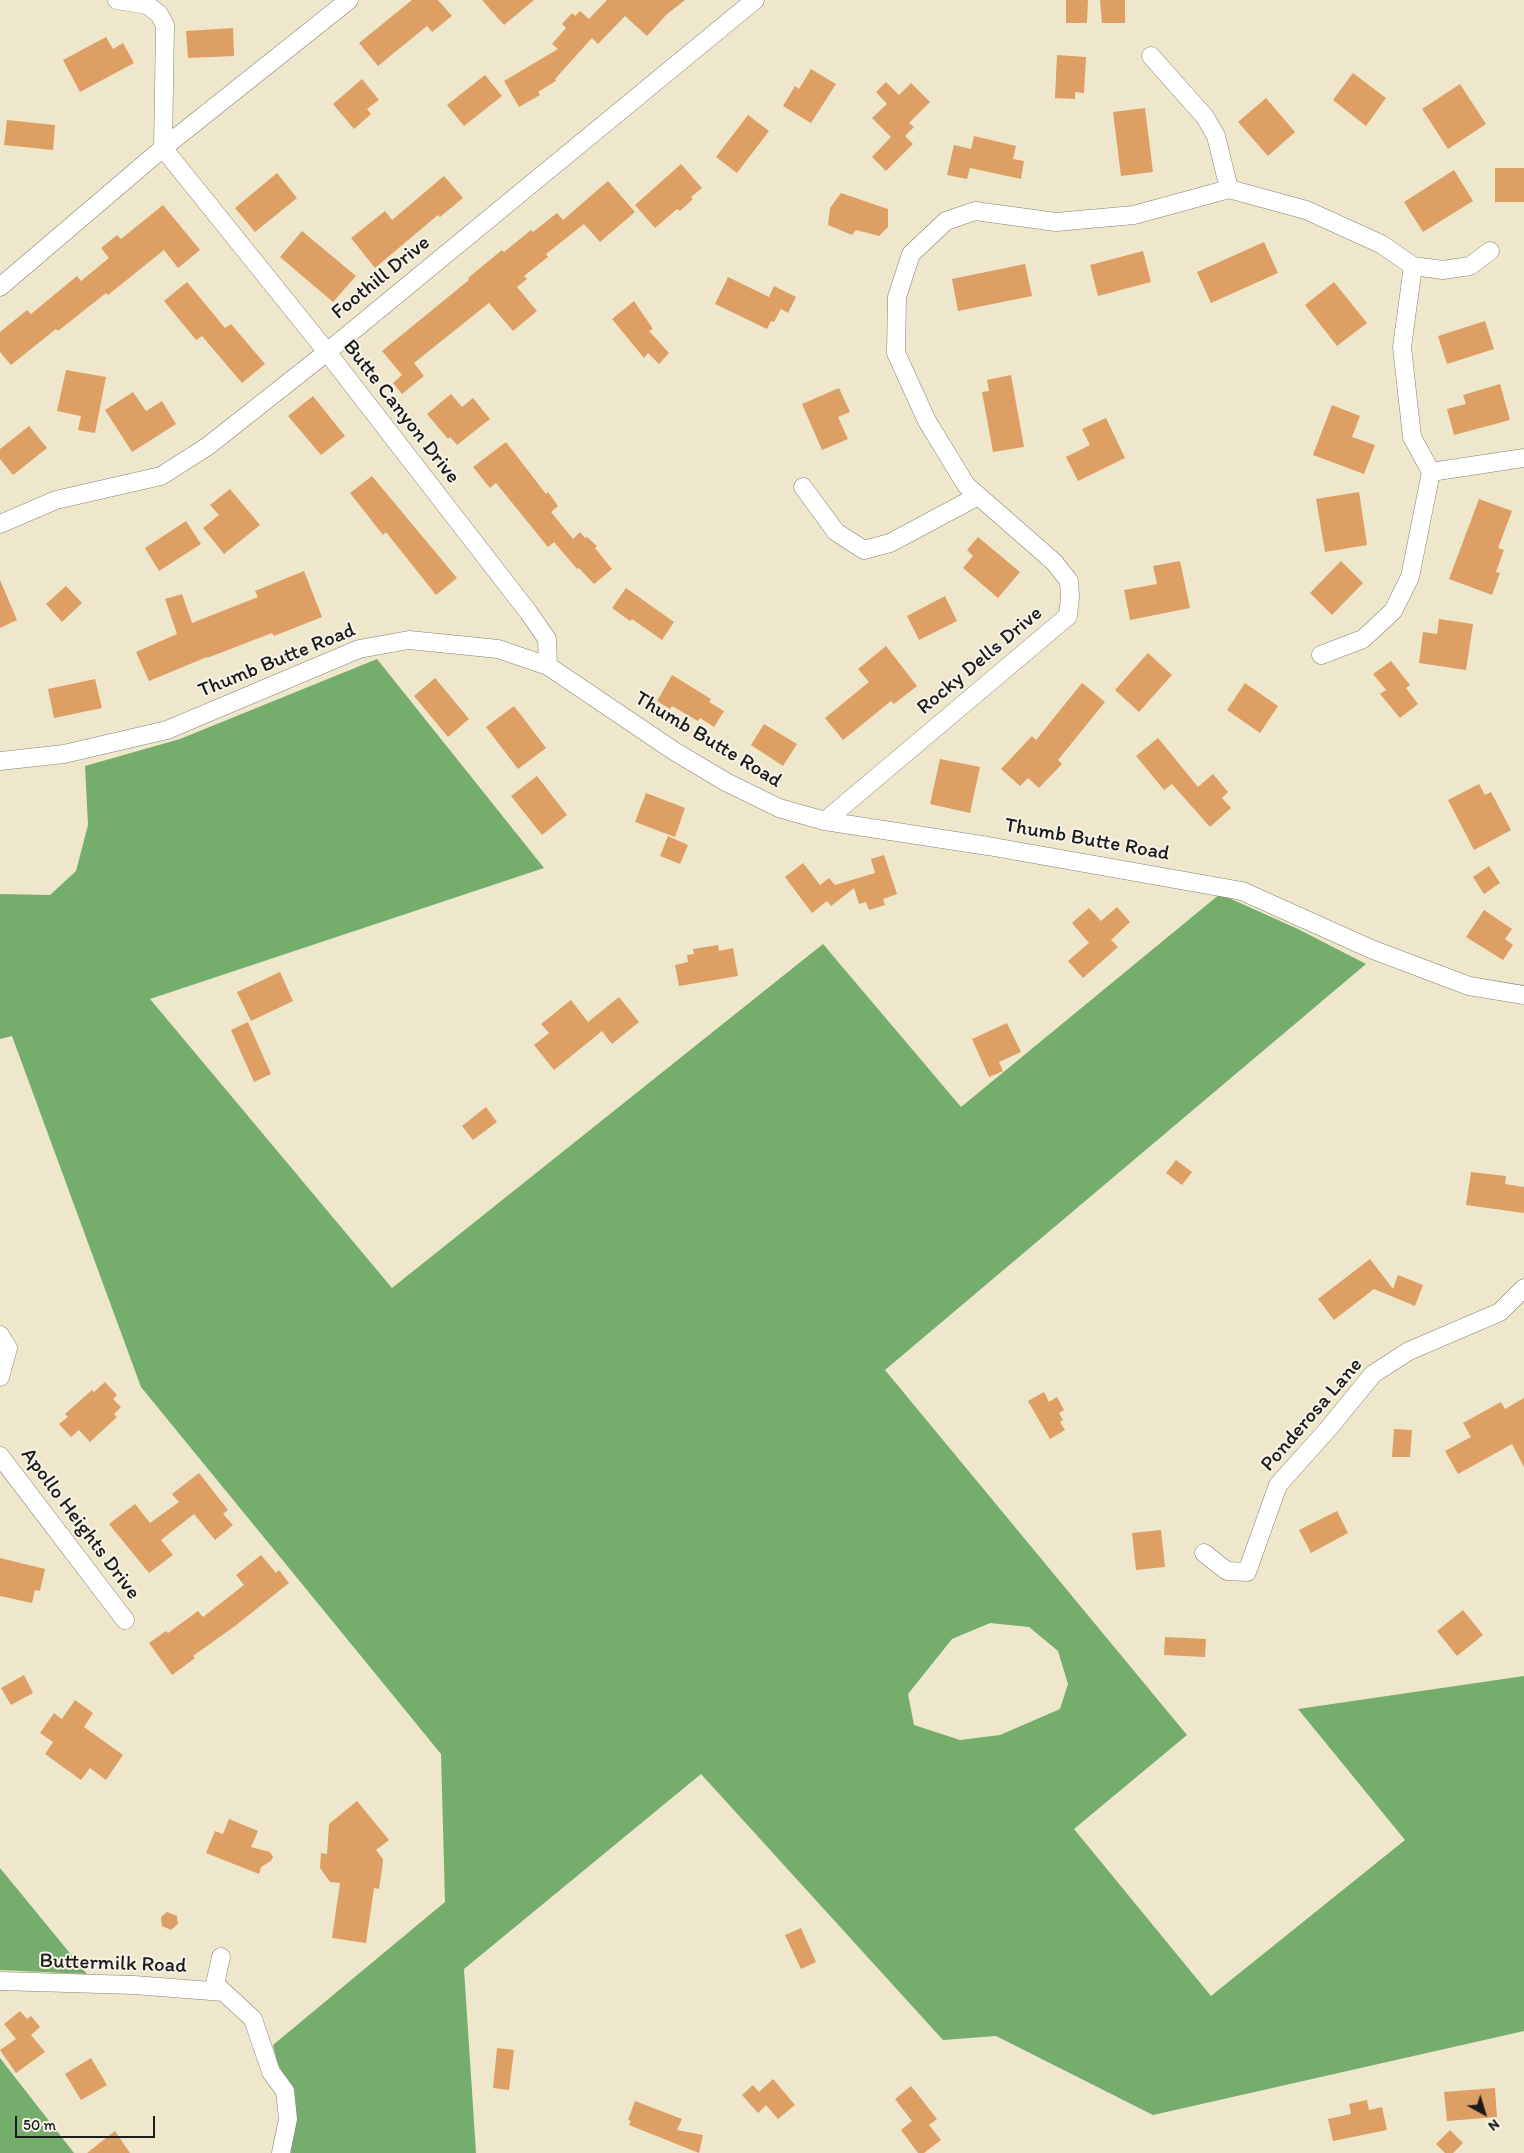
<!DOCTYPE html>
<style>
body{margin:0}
#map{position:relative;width:1524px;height:2153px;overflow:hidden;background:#eee7cc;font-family:Itim,sans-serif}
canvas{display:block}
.north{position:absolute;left:1459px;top:2088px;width:50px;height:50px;-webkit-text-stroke:4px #f7f3e8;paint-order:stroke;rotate:141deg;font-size:14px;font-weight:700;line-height:20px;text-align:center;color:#1c1c1c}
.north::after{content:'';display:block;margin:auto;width:18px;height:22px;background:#1c1c1c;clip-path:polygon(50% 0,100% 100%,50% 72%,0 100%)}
.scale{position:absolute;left:15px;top:2116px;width:140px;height:22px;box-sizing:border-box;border:2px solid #1c1c1c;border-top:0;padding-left:6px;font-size:15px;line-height:18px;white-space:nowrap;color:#1c1c1c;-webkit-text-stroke:4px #f7f3e8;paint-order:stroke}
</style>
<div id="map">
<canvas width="1524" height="2153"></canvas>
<div class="north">N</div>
<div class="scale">50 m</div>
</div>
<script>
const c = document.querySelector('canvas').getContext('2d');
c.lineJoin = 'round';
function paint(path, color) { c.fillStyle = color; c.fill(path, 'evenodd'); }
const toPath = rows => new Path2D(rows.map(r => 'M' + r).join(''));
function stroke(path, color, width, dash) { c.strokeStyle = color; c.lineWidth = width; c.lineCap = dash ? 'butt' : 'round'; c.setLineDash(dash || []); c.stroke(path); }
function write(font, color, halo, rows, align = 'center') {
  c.font = font + ' Itim,sans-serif'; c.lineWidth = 4; c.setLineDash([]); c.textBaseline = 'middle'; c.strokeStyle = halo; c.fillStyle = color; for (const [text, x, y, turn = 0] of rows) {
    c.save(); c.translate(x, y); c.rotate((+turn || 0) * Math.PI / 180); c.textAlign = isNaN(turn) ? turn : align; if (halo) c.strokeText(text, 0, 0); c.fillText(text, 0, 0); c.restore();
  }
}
paint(toPath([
 [377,659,544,868,150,999,392,1288,823,944,961,1107,1220,894,1298,929,1366,964,885,1370,1187,1735,1074,1829,1211,1996,1405,1840,1298,1709,1524,1676,1524,2031,1153,2115,996,2036,943,2040,701,1774,464,1969,476,2153,291,2153,290,2148,296,2112,294,2089,278,2065,273,2045,445,1902,441,1754,141,1387,12,1036,0,1039,0,894,50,895,76,871,88,825,85,766,180,739],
 [990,1623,1029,1627,1058,1651,1068,1684,1060,1709,1000,1735,960,1740,914,1725,908,1694,952,1639],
 [0,1868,87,1974,0,1970],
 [0,2058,74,2153,0,2153]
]), '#74ad6c');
paint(toPath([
 [412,0,438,0,452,16,432,32,427,26,378,66,359,43],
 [482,0,534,0,504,25],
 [607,0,685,0,667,14,647,36,625,16,598,44,592,38,555,79,556,81,538,92,540,95,519,107,504,81,558,49,552,44,566,28,562,24,572,13,575,16,580,11,589,19],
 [1066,0,1088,0,1087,23,1066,23],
 [1100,0,1125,0,1125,23,1102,23],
 [233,28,234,56,188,58,186,31],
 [106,37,113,49,123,43,134,63,80,92,63,60],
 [1057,55,1086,57,1084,93,1075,92,1075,99,1055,98],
 [811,69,836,84,811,123,783,106,795,86,799,89],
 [1353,73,1386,98,1366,126,1333,100],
 [485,75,502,96,464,126,447,105],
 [362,79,379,100,367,109,371,114,354,129,333,104],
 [886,82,899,95,911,83,930,102,909,123,914,127,905,136,913,144,886,171,872,157,891,137,872,118,887,104,876,92],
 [1460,84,1486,124,1448,149,1422,109],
 [1266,98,1295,132,1268,156,1238,122],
 [1145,108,1153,172,1121,176,1113,112],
 [748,115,769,131,737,173,716,157],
 [7,120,55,125,53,150,4,145],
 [974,136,1016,146,1013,159,1024,161,1021,179,970,168,967,179,947,175,954,145,971,149],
 [681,164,702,188,691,197,693,199,680,211,677,209,655,228,635,205],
 [1495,168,1524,168,1524,202,1495,202],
 [1454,170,1473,201,1423,232,1404,202],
 [277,173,297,198,255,232,235,208],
 [444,176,463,198,440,217,438,215,375,268,351,238,385,211,392,220],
 [608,181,635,212,600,242,584,224,546,254,548,257,524,276,527,279,517,287,537,311,513,331,489,303,414,363,424,376,402,394,393,383,402,375,382,351,469,280,468,278,502,250,504,252,531,230,533,232,557,213,563,220],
 [841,193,888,209,888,227,879,236,856,230,852,235,828,225,830,208],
 [163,205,200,250,178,268,164,250,108,295,106,293,58,331,56,329,11,365,0,352,0,332,27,310,31,314,77,276,81,281,109,258,101,248,117,235,121,239],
 [302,231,356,276,333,302,280,257],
 [1264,242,1278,273,1211,303,1197,272],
 [1143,251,1151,282,1098,296,1090,265],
 [1025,264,1032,296,958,311,952,279],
 [728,277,769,297,774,286,796,297,788,313,781,309,774,322,771,321,767,329,715,304],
 [187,282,225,328,231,324,265,364,242,383,202,336,196,340,164,301],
 [1334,282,1367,323,1337,346,1305,305],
 [634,301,653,329,649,331,669,353,659,364,648,353,644,358,612,319],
 [1485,321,1494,349,1447,364,1438,336],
 [66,370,106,377,95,433,78,430,81,416,57,411],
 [1011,375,1024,447,993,452,982,392,989,391,987,380],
 [1500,384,1510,420,1454,435,1447,409,1466,404,1463,395],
 [839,388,850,412,838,417,848,439,822,450,802,404],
 [133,392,146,411,162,401,176,424,132,452,105,410],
 [451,394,462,407,473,398,490,419,457,445,450,437,448,439,427,414],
 [313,396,345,436,321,455,288,416],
 [1332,405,1360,416,1352,437,1375,445,1364,474,1313,455],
 [1106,418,1125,458,1078,481,1066,457,1090,445,1082,429],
 [29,426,47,448,13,475,0,459,0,449],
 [506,442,546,494,548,492,558,506,551,512,573,539,580,532,585,538,587,537,597,546,595,548,612,569,594,584,579,568,577,569,554,542,548,547,496,483,490,488,473,467],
 [372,476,457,578,436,595,386,532,383,535,350,493],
 [230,489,260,525,224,554,203,528,219,515,210,505],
 [1359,492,1367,545,1325,552,1316,499],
 [1479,499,1512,511,1498,548,1504,550,1496,572,1500,573,1492,595,1449,579],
 [186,521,201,544,159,571,145,548],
 [978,537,1020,572,998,598,963,568,973,556,967,550],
 [1180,561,1190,608,1130,620,1124,590,1157,584,1153,566],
 [1341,561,1363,583,1332,615,1310,593],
 [304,571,322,617,274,636,272,633,207,658,207,657,149,681,136,652,177,634,165,599,182,594,192,623,258,597,255,591],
 [0,580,17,620,0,628],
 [66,586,82,603,62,622,46,604],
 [626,588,674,622,662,640,632,619,630,621,612,608],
 [945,596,957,621,919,640,907,616],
 [1439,619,1473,624,1466,670,1419,663,1423,632,1437,634],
 [886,646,917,686,894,704,891,701,843,740,825,718,869,682,858,669],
 [1148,653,1172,675,1139,712,1115,690],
 [1391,661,1410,685,1406,688,1418,704,1400,718,1380,694,1386,690,1373,674],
 [672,675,711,699,709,702,724,711,714,727,700,718,698,721,672,706,670,709,657,701],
 [435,678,469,719,448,737,414,696],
 [95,679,102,708,54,718,48,689],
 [1082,683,1105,702,1058,760,1062,764,1039,788,1028,778,1020,786,1001,769,1032,736,1036,740],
 [1245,683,1278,706,1260,733,1227,710],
 [514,706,546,748,518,769,486,727],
 [764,724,797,744,783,766,751,745],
 [1158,738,1198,787,1213,774,1228,792,1222,798,1231,808,1210,827,1172,784,1164,790,1136,756],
 [940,759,980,767,970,813,930,804],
 [537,776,567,815,542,835,511,796],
 [1479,784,1485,795,1491,792,1511,830,1474,850,1448,800],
 [646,793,685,808,675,837,635,822],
 [668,836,688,845,680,864,660,856],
 [884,855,897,894,883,899,885,905,869,910,866,902,859,904,854,888,831,906,827,901,812,913,785,877,803,863,820,885,829,878,835,885,875,873,871,859],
 [1489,866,1500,883,1484,894,1473,877],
 [1117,907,1130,922,1111,940,1118,947,1083,978,1068,961,1089,943,1072,923,1089,908,1101,921],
 [1484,910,1512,929,1505,939,1513,945,1503,960,1466,937],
 [718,945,719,951,733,948,738,976,679,986,675,965,688,962,687,955,694,954,693,949],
 [280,972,293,1001,251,1021,237,992],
 [619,997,639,1022,612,1044,602,1031,554,1070,534,1045,549,1033,541,1024,571,1000,588,1022],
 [248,1022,271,1074,254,1082,231,1030],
 [1007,1023,1021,1052,999,1062,1003,1071,989,1077,972,1039],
 [486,1107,497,1122,473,1140,462,1126],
 [1176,1160,1192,1172,1182,1185,1166,1173],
 [1471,1172,1506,1176,1505,1184,1524,1187,1524,1213,1466,1205],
 [1370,1259,1393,1289,1398,1275,1423,1285,1415,1306,1374,1289,1334,1320,1318,1299],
 [105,1382,117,1395,113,1399,121,1407,114,1414,117,1417,90,1442,79,1430,71,1437,59,1424,68,1417,65,1414,92,1390,94,1392],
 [1044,1392,1049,1402,1057,1397,1064,1410,1059,1413,1063,1420,1060,1422,1065,1430,1050,1439,1028,1401],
 [1524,1398,1524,1467,1512,1444,1458,1474,1445,1451,1471,1437,1463,1423,1501,1402,1505,1409],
 [1394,1429,1412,1430,1410,1457,1392,1457],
 [199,1473,228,1510,223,1514,233,1525,215,1540,194,1514,161,1540,173,1555,149,1573,109,1524,135,1504,150,1523,179,1502,172,1494],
 [1337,1511,1348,1533,1311,1553,1299,1530],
 [1161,1530,1165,1567,1136,1570,1132,1533],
 [261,1555,276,1573,279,1570,289,1583,235,1626,193,1656,195,1658,172,1675,149,1643,166,1631,168,1633,198,1611,203,1617,244,1585,236,1575],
 [0,1558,45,1569,40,1591,35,1590,32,1603,0,1596],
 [1463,1610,1483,1635,1457,1656,1437,1631],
 [1165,1637,1206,1639,1205,1657,1164,1655],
 [24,1675,33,1693,11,1705,1,1688],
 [75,1700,93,1713,84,1727,123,1755,106,1780,90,1768,81,1780,45,1754,53,1742,40,1733,54,1713,62,1719],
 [357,1801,389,1840,376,1850,383,1859,383,1862,379,1889,374,1888,366,1943,332,1938,340,1883,330,1882,320,1868,321,1853,327,1854,329,1824],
 [229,1819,258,1831,251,1847,270,1852,273,1857,271,1861,261,1867,259,1874,206,1853,215,1831,223,1834],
 [167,1912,177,1916,178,1924,171,1930,162,1926,161,1917],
 [801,1928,816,1962,801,1969,785,1935],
 [20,2011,27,2019,31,2016,40,2027,31,2035,45,2052,16,2073,0,2050,16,2039,4,2024],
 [497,2048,514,2050,509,2090,493,2088],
 [91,2058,107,2085,81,2100,65,2074],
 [773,2079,795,2105,778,2119,766,2105,758,2113,742,2095,753,2085,759,2092],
 [911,2086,937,2119,929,2125,941,2140,924,2153,918,2153,901,2130,912,2121,895,2099],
 [1495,2088,1497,2117,1447,2121,1444,2092],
 [1367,2100,1369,2110,1382,2107,1387,2130,1333,2141,1328,2119,1351,2114,1349,2104],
 [635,2101,682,2119,677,2130,703,2135,699,2153,629,2125,631,2121,628,2120],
 [1450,2130,1463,2143,1453,2153,1445,2153,1436,2144],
 [115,2131,130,2153,87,2153]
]), '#de9f65');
const minor = toPath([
 [117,0,147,5,159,14,165,25,163,148,327,352,529,613,547,639,548,666],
 [1151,56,1205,117,1216,136,1229,189],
 [1413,266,1402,347,1412,437,1431,472],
 [0,287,163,148,349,0],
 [1431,472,1524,458],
 [803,487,836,532,864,550,890,543,978,496],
 [0,524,56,500,161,476,208,446,327,352,755,0],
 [1321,655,1363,639,1393,611,1410,577,1431,472],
 [0,761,64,754,167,730,359,649,409,640,498,649,548,666,674,751,726,782,779,808,825,821,988,846,1242,891,1371,949,1469,986,1524,995],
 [825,821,1068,616,1070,597,1069,581,1054,562,966,485,927,421,896,353,897,297,911,254,946,221,975,211,1056,222,1134,215,1229,189,1306,210,1381,244,1413,266,1443,270,1470,266,1490,251],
 [0,1335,8,1348,0,1377],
 [0,1456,125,1620],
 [1204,1553,1227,1571,1247,1572,1278,1485,1329,1428,1373,1374,1409,1351,1500,1312,1524,1288],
 [221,1957,215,1984,253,2019,271,2072,285,2091,288,2119,281,2153],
 [0,1981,134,1985,224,1992]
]);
stroke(minor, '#858274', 19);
stroke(minor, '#fff', 18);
write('21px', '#1c1c1c', '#f7f3e8', [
 ["Foothill Drive",381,278,-39],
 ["Butte Canyon Drive",401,412,52],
 ["Thumb Butte Road",277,661,-22],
 ["Rocky Dells Drive",980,661,-40],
 ["Thumb Butte Road",708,740,31],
 ["Thumb Butte Road",1087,840,10],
 ["Ponderosa Lane",1312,1415,-49],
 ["Apollo Heights Drive",80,1524,53],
 ["Buttermilk Road",113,1964,2]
]);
</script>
